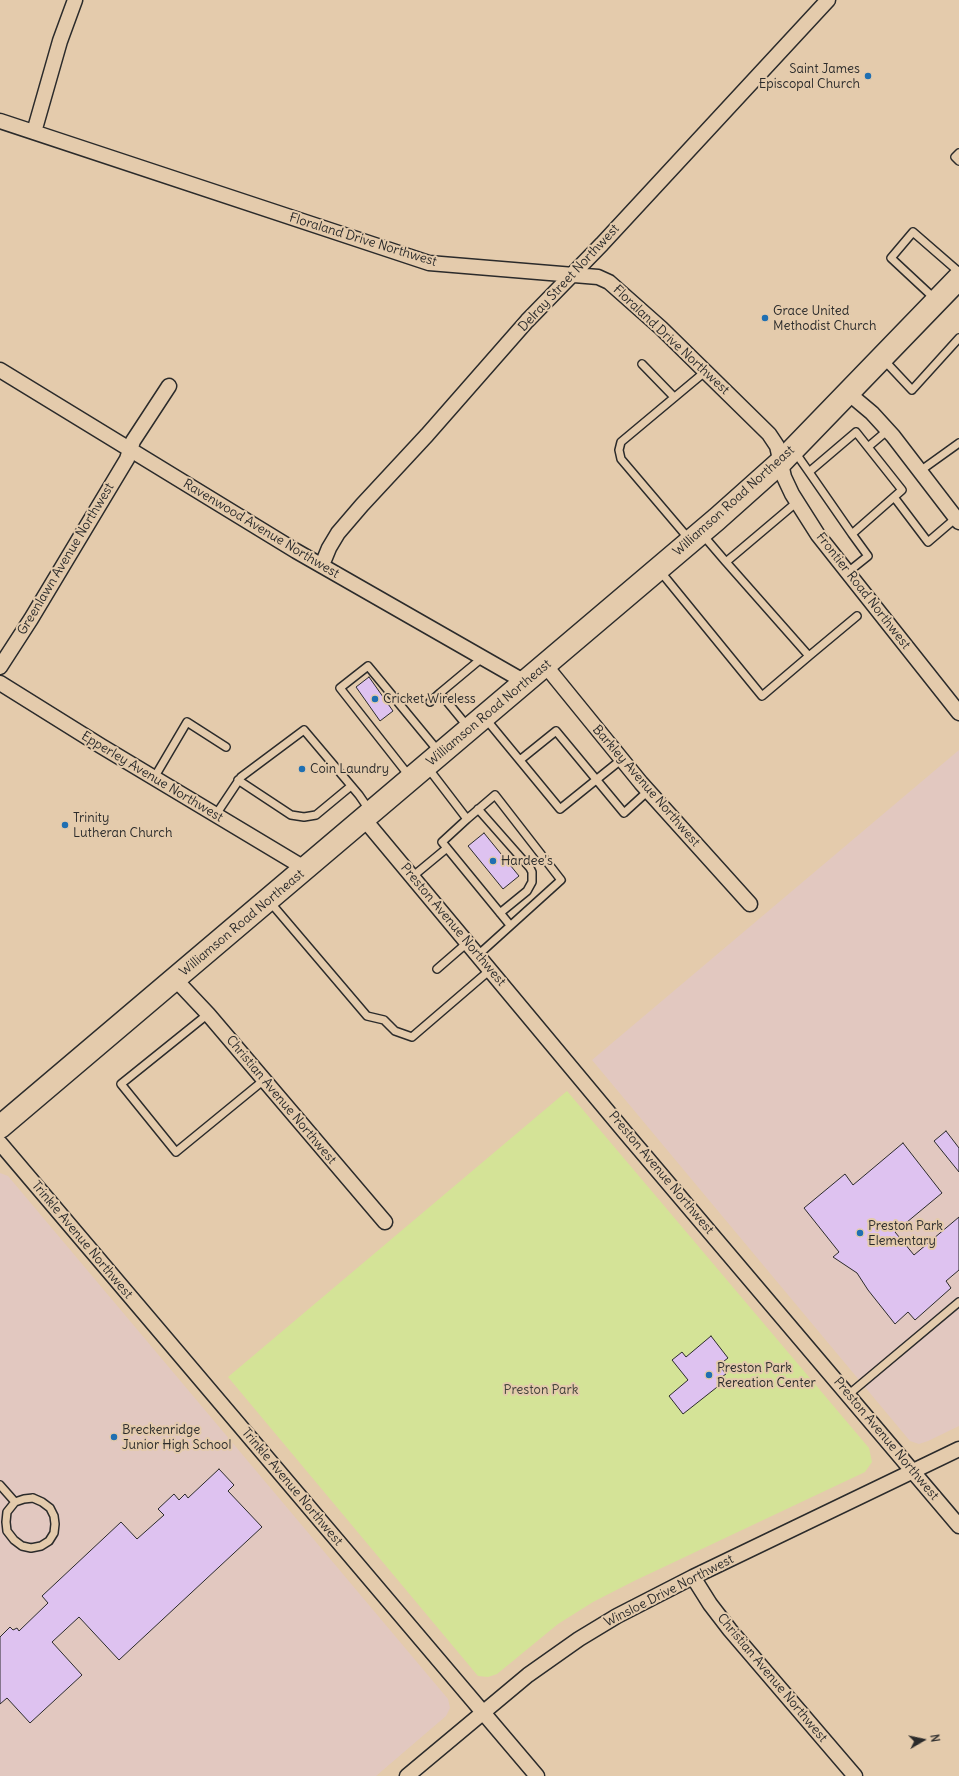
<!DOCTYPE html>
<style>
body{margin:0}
#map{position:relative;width:959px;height:1776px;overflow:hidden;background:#e4cbac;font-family:Delius,sans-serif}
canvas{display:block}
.north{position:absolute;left:903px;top:1720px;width:40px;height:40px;-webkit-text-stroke:3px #e4cbac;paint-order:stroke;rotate:81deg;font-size:11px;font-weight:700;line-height:16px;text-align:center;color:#2b2b2b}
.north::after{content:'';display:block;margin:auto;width:14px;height:18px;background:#2b2b2b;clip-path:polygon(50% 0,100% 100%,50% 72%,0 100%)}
</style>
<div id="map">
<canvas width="959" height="1776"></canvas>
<div class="north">N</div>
</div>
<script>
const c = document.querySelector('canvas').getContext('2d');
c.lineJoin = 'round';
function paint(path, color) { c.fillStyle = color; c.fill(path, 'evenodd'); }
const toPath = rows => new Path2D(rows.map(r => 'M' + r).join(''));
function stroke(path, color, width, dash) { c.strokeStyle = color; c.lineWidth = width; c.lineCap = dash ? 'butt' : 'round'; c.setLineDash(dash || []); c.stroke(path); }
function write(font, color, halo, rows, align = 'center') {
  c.font = font + ' Delius,sans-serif'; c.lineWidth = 4; c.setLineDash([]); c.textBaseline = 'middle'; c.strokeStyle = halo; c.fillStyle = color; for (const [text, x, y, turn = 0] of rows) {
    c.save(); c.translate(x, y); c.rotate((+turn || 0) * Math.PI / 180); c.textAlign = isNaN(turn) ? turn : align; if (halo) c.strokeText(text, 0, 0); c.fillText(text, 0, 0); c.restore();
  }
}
paint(toPath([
 [959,750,959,1426,928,1441,919,1444,910,1441,592,1060],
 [0,1173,8,1176,448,1699,450,1708,446,1716,376,1776,0,1776]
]), '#e2c8c0');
paint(toPath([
 [567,1091,869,1448,872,1462,865,1472,634,1581,593,1602,558,1624,497,1674,488,1677,478,1676,228,1377]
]), '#d4e397');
const building = toPath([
 [369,677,393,711,380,721,356,687,369,677],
 [484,833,519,876,503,889,468,846,484,833],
 [946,1131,959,1148,959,1172,934,1141,946,1131],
 [903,1143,942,1193,895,1232,914,1255,959,1217,959,1270,946,1281,951,1288,915,1320,908,1312,895,1324,868,1290,857,1273,833,1257,839,1252,804,1208,845,1174,853,1185,903,1143],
 [711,1336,728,1358,719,1365,726,1374,723,1376,726,1380,683,1414,669,1396,688,1380,672,1360,682,1352,686,1357,711,1336],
 [219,1469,234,1485,228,1491,262,1527,119,1660,79,1617,52,1642,82,1675,30,1723,7,1698,0,1704,0,1637,10,1627,13,1630,17,1628,19,1631,48,1603,42,1596,121,1522,137,1539,164,1515,158,1509,174,1494,179,1500,185,1494,188,1498,219,1469]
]);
paint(building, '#dec2f0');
stroke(building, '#2b2b2b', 1);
const service = toPath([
 [959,153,955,157,959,161],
 [935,299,891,258,913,232,959,272],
 [883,359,912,390,959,338],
 [642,364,674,397],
 [868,447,888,430],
 [795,452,809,472,852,534,902,490,856,432,809,472],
 [920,471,959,443],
 [894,497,928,542,956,518],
 [797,502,726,562,809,656,857,616],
 [702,534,726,562],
 [689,539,621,459,619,450,621,442,706,371],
 [660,571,762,696,809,656],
 [848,572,868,556,852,534],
 [430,702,440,693],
 [485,718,560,809,622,759],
 [468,727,440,693,482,658],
 [520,760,556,731,624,813,648,791],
 [428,768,467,819,495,795,561,880,478,955],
 [410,777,340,688,368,666,439,752],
 [154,778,187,722,226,747],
 [238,780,291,815,304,817,316,815,351,786],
 [478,809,530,868,532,872,532,882,527,891,500,913],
 [215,816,241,777,304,730,359,795,370,811],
 [467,819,442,842,510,925],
 [412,877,447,848],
 [270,902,367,1016,384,1020,395,1031,412,1037,490,970],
 [437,969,467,943],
 [208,1014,121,1084,176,1152,264,1080],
 [848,1395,959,1302],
 [0,1485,15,1502],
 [33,1498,42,1502,50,1508,54,1516,55,1524,54,1533,49,1541,41,1546,31,1548,22,1546,14,1540,7,1531,6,1522,7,1512,15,1502,24,1499,33,1498]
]);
const minor = toPath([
 [0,121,429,263,598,277,609,282,661,328,769,434,777,446,784,477,792,494,818,535,959,713],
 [34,132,60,41,75,0],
 [0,370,296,551,525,682],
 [847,392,872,413,893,436,959,522],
 [322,565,329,548,338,533,362,505,427,435,527,321,602,244,828,0],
 [545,665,641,783,750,904],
 [0,667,31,619,127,459,133,441,169,386],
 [0,683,101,746,306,869],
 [364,819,624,1131,959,1526],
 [175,979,208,1014,385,1222],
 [0,1143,537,1776],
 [693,1577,710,1604,730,1630,855,1776],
 [407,1776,528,1675,579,1639,617,1616,693,1577,959,1449]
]);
const primary = toPath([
 [0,1127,717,519,782,461,959,278]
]);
stroke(service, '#2b2b2b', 10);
stroke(minor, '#2b2b2b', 17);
stroke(primary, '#2b2b2b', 25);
stroke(service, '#e4cbac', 7);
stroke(minor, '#e4cbac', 14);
stroke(primary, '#e4cbac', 22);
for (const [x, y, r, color] of [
 [868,76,4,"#1f6fb2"],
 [765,318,4,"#1f6fb2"],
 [375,699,4,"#1f6fb2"],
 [302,769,4,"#1f6fb2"],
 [65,825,4,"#1f6fb2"],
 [493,861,4,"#1f6fb2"],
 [860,1233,4,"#1f6fb2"],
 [709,1375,4,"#1f6fb2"],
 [114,1437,4,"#1f6fb2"]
]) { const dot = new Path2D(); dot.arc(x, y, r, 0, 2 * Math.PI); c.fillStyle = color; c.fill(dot); stroke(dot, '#e4cbac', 1.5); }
write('13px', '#2b2b2b', '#e4cbac', [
 ["Saint James",860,69,"right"],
 ["Episcopal Church",860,84,"right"],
 ["Grace United",773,311],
 ["Methodist Church",773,326],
 ["Cricket Wireless",383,699],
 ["Coin Laundry",310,769],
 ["Trinity",73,818],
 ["Lutheran Church",73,833],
 ["Hardee's",501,861],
 ["Preston Park",868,1226],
 ["Elementary",868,1241],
 ["Preston Park",717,1368],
 ["Rereation Center",717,1383],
 ["Breckenridge",122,1430],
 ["Junior High School",122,1445]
], 'left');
write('13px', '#2b2b2b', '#e4cbac', [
 ["Floraland Drive Northwest",363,240,17],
 ["Delray Street Northwest",569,278,-47],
 ["Floraland Drive Northwest",671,340,43],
 ["Williamson Road Northeast",734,501,-42],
 ["Ravenwood Avenue Northwest",261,529,31],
 ["Greenlawn Avenue Northwest",66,559,-59],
 ["Frontier Road Northwest",863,591,52],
 ["Williamson Road Northeast",489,713,-40],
 ["Epperley Avenue Northwest",152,777,31],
 ["Barkley Avenue Northwest",646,786,49],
 ["Williamson Road Northeast",242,923,-40],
 ["Preston Avenue Northwest",453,925,50],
 ["Christian Avenue Northwest",281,1100,50],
 ["Preston Avenue Northwest",661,1173,50],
 ["Trinkle Avenue Northwest",82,1240,50],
 ["Preston Avenue Northwest",886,1439,50],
 ["Trinkle Avenue Northwest",292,1487,50],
 ["Winsloe Drive Northwest",669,1591,-27],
 ["Christian Avenue Northwest",772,1678,50]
]);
write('13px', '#3c3d36', '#e4cbac', [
 ["Preston Park",541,1390]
]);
</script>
